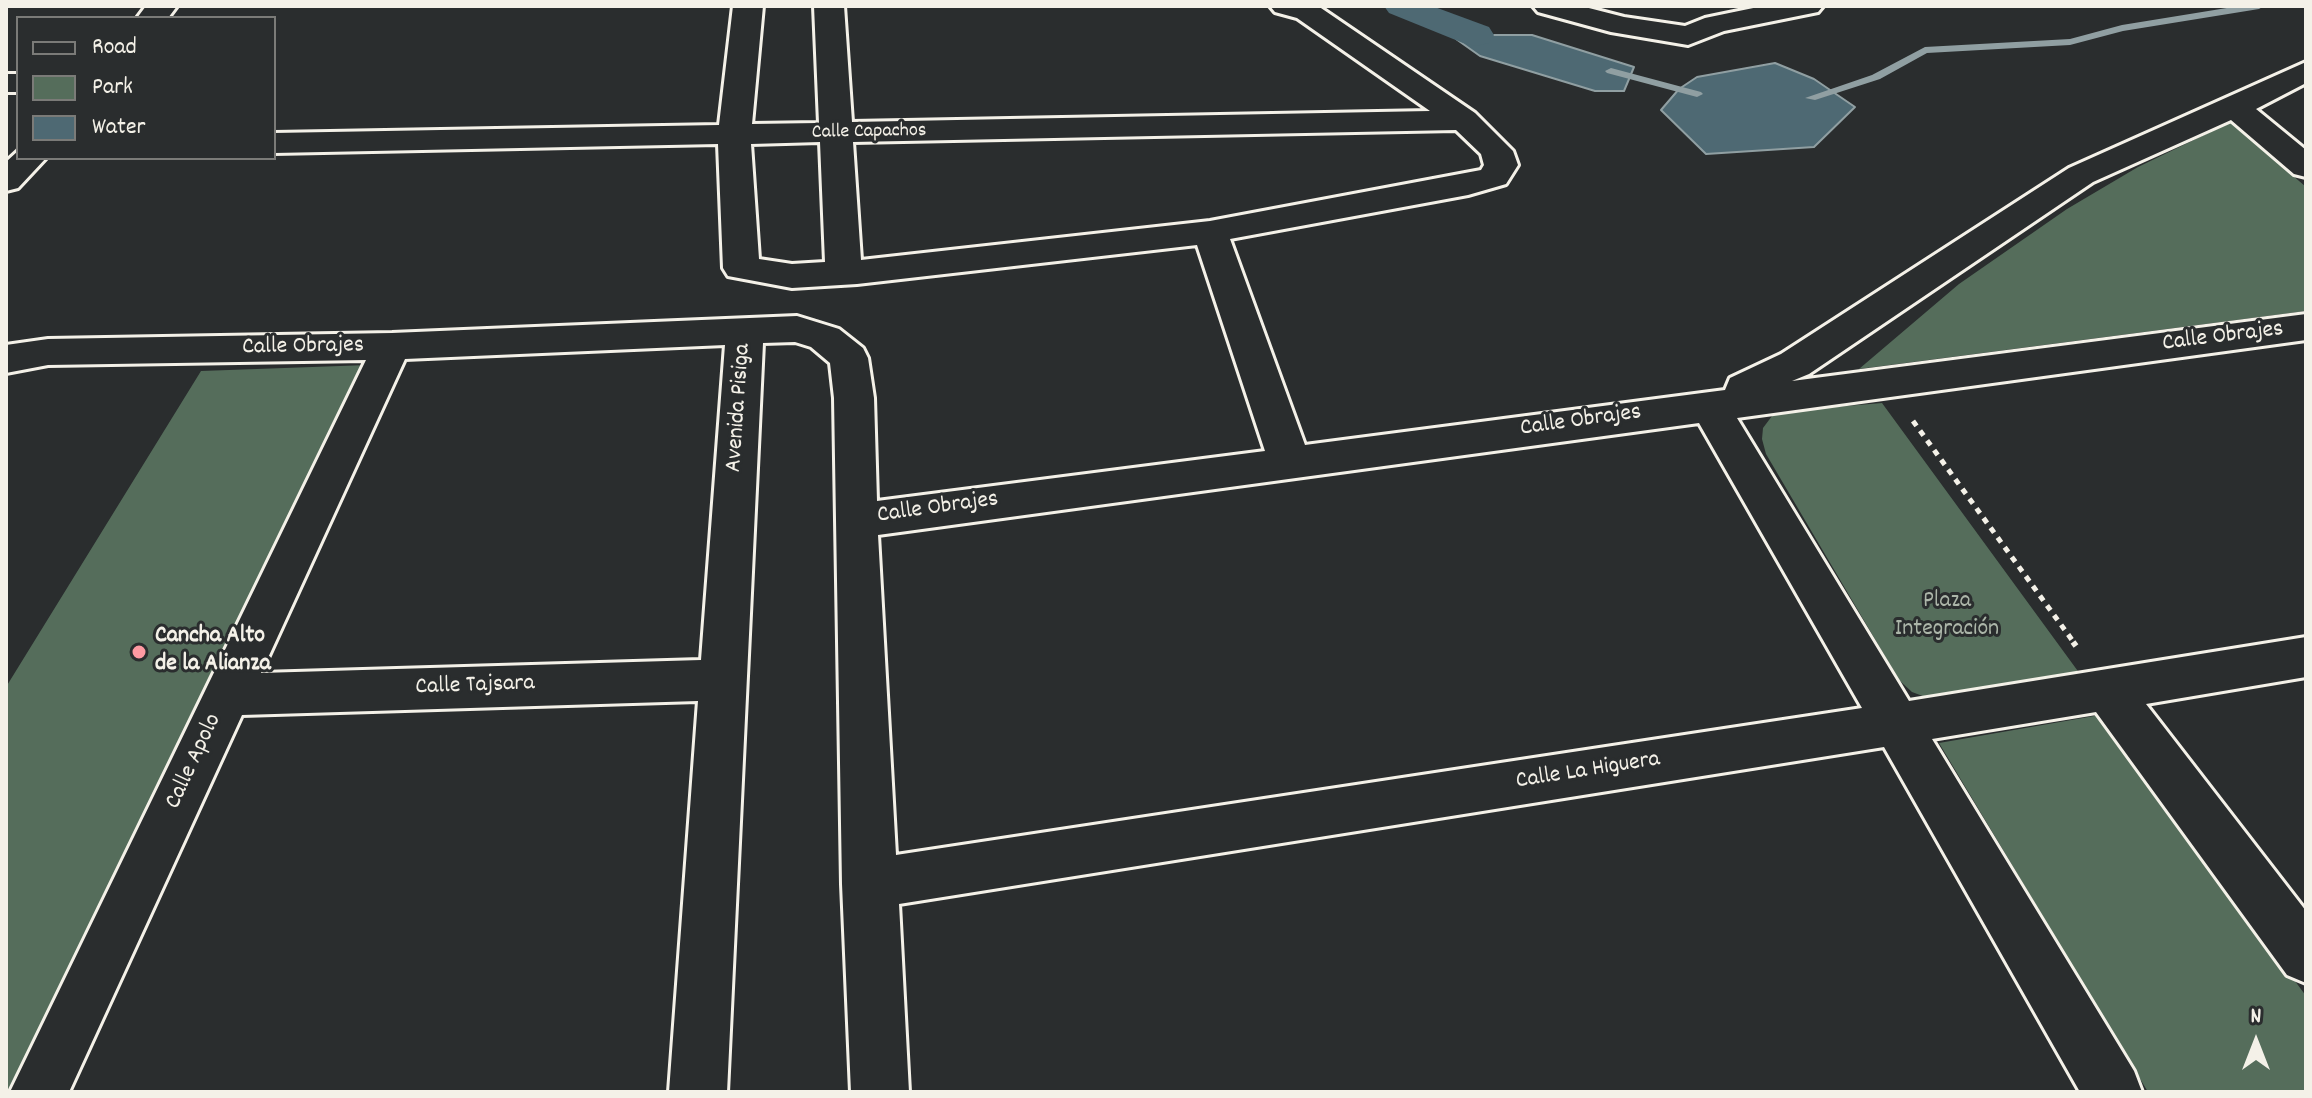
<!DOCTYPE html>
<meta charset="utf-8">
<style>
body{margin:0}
#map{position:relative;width:2312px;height:1098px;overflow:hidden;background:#2a2d2e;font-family:Dekko,sans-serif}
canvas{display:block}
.frame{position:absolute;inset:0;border:8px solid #f4f1e8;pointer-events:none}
.legend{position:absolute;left:16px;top:16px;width:260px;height:144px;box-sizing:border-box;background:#2a2d2e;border:2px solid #7b7b78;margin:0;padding:10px 14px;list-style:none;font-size:24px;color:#f4f1e8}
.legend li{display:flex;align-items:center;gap:16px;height:40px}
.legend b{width:40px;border:2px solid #7b7b78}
.north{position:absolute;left:2216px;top:1002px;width:80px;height:80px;-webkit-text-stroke:6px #2a2d2e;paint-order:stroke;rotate:0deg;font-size:22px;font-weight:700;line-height:32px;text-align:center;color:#f4f1e8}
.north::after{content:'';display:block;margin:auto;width:28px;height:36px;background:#f4f1e8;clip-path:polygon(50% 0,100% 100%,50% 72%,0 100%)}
</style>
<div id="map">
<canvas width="2312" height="1098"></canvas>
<div class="frame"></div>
<ul class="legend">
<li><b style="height:10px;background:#2a2d2e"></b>Road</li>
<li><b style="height:22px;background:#556d5b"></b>Park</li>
<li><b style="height:22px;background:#4e6973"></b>Water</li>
</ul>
<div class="north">N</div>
</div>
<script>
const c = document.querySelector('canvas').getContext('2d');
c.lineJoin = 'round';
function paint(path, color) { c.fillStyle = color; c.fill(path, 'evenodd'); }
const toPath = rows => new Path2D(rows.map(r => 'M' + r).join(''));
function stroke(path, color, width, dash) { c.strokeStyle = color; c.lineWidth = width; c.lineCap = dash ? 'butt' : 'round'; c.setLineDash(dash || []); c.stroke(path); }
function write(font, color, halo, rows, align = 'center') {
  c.font = font + ' Dekko,sans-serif'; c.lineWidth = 6; c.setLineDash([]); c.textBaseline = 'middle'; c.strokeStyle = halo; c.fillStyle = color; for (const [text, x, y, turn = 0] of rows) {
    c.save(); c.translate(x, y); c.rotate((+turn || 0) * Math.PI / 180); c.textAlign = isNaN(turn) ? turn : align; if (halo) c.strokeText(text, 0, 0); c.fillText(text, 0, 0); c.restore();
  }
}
paint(toPath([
 [2231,122,2306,187,2306,311,1859,369,1959,284,2067,209,2138,167],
 [368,365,20,1092,6,1092,6,687,201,371],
 [1882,403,2080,674,1928,698,1912,692,1899,680,1766,454,1762,439,1763,428,1775,412],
 [2100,715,2306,996,2306,1092,2148,1092,1939,743]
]), '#556d5b');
const water = toPath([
 [1476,35,1532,35,1634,67,1624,91,1595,91,1480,56,1456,39,1476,35],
 [1775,63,1814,79,1855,107,1814,147,1706,154,1661,110,1679,89,1697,77,1775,63]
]);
paint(water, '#4e6973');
stroke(water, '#909fa2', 2);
paint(toPath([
 [2239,6,2264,6,2259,9,2123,31,2070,45,1927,53,1880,79,1815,100,1805,98,1872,75,1925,47,2070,39,2122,25,2239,6],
 [1611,68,1701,92,1703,94,1697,97,1607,73,1605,71,1611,68]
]), '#909fa2');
paint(toPath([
 [1384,6,1432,6,1489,27,1494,35,1489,43,1476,46,1463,43,1389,13,1384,6]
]), '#4e6973');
const minor = toPath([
 [146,6,177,6,168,18,137,18,146,6],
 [733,6,763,6,752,124,819,123,814,6,844,6,852,122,1430,111,1297,18,1275,12,1270,6,1318,6,1475,113,1513,151,1518,165,1506,184,1468,195,1230,239,1305,445,1725,390,1730,378,1781,354,2069,168,2306,62,2306,83,2256,109,2306,150,2306,177,2294,174,2231,120,2093,182,1809,374,1792,381,2306,314,2306,340,1737,418,1909,701,2306,637,2306,677,2146,704,2306,911,2306,983,2287,975,2096,712,1932,739,2134,1071,2142,1092,2080,1092,1884,747,899,904,909,1092,851,1092,842,884,834,398,830,363,811,347,795,342,763,343,727,1092,669,1092,698,701,242,715,69,1092,10,1092,366,360,48,365,6,373,6,345,48,339,392,333,797,316,839,329,863,348,868,358,874,398,877,501,1265,451,1197,245,857,284,792,288,728,276,723,268,718,144,274,153,274,133,719,125,733,6],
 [1456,130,1481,154,1484,165,1481,170,1210,221,861,260,853,142,1456,130],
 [820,142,825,262,792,264,759,259,751,144,820,142],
 [725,345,701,660,261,673,405,359,725,345],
 [1699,423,1862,708,896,855,878,535,1699,423],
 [1533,6,1581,6,1624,17,1685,26,1705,18,1763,6,1823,6,1818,12,1724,31,1688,45,1611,32,1538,12,1533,6],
 [6,74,18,74,18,92,6,92,6,74],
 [18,151,18,158,46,158,18,188,6,191,6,162,18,151]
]);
stroke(minor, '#f4f1e8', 6);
stroke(toPath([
 [1913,421,2075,644]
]), '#f4f1e8', 5, [6, 6]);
stroke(toPath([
 [2073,642,2076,646]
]), '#f4f1e8', 6, [7, 7]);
paint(minor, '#2a2d2e');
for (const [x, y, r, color] of [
 [139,652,8,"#ff9aa2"]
]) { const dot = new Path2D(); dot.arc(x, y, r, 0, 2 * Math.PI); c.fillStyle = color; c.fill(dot); stroke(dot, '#2a2d2e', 3); }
write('20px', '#f4f1e8', '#2a2d2e', [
 ["Calle Capachos",869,133,-1]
]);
write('24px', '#f4f1e8', '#2a2d2e', [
 ["Calle Obrajes",2223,338,-7],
 ["Calle Obrajes",303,348,-1],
 ["Avenida Pisiga",740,408,-86],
 ["Calle Obrajes",1581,422,-8],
 ["Calle Obrajes",938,509,-8],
 ["Calle Tajsara",475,687,-2],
 ["Calle Apolo",195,762,-65],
 ["Calle La Higuera",1588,772,-9]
]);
write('24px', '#acb6a9', '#2a2d2e', [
 ["Plaza",1947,603],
 ["Integración",1947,631]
]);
write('bold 24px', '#f4f1e8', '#2a2d2e', [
 ["Cancha Alto",155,638],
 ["de la Alianza",155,666]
], 'left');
</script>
